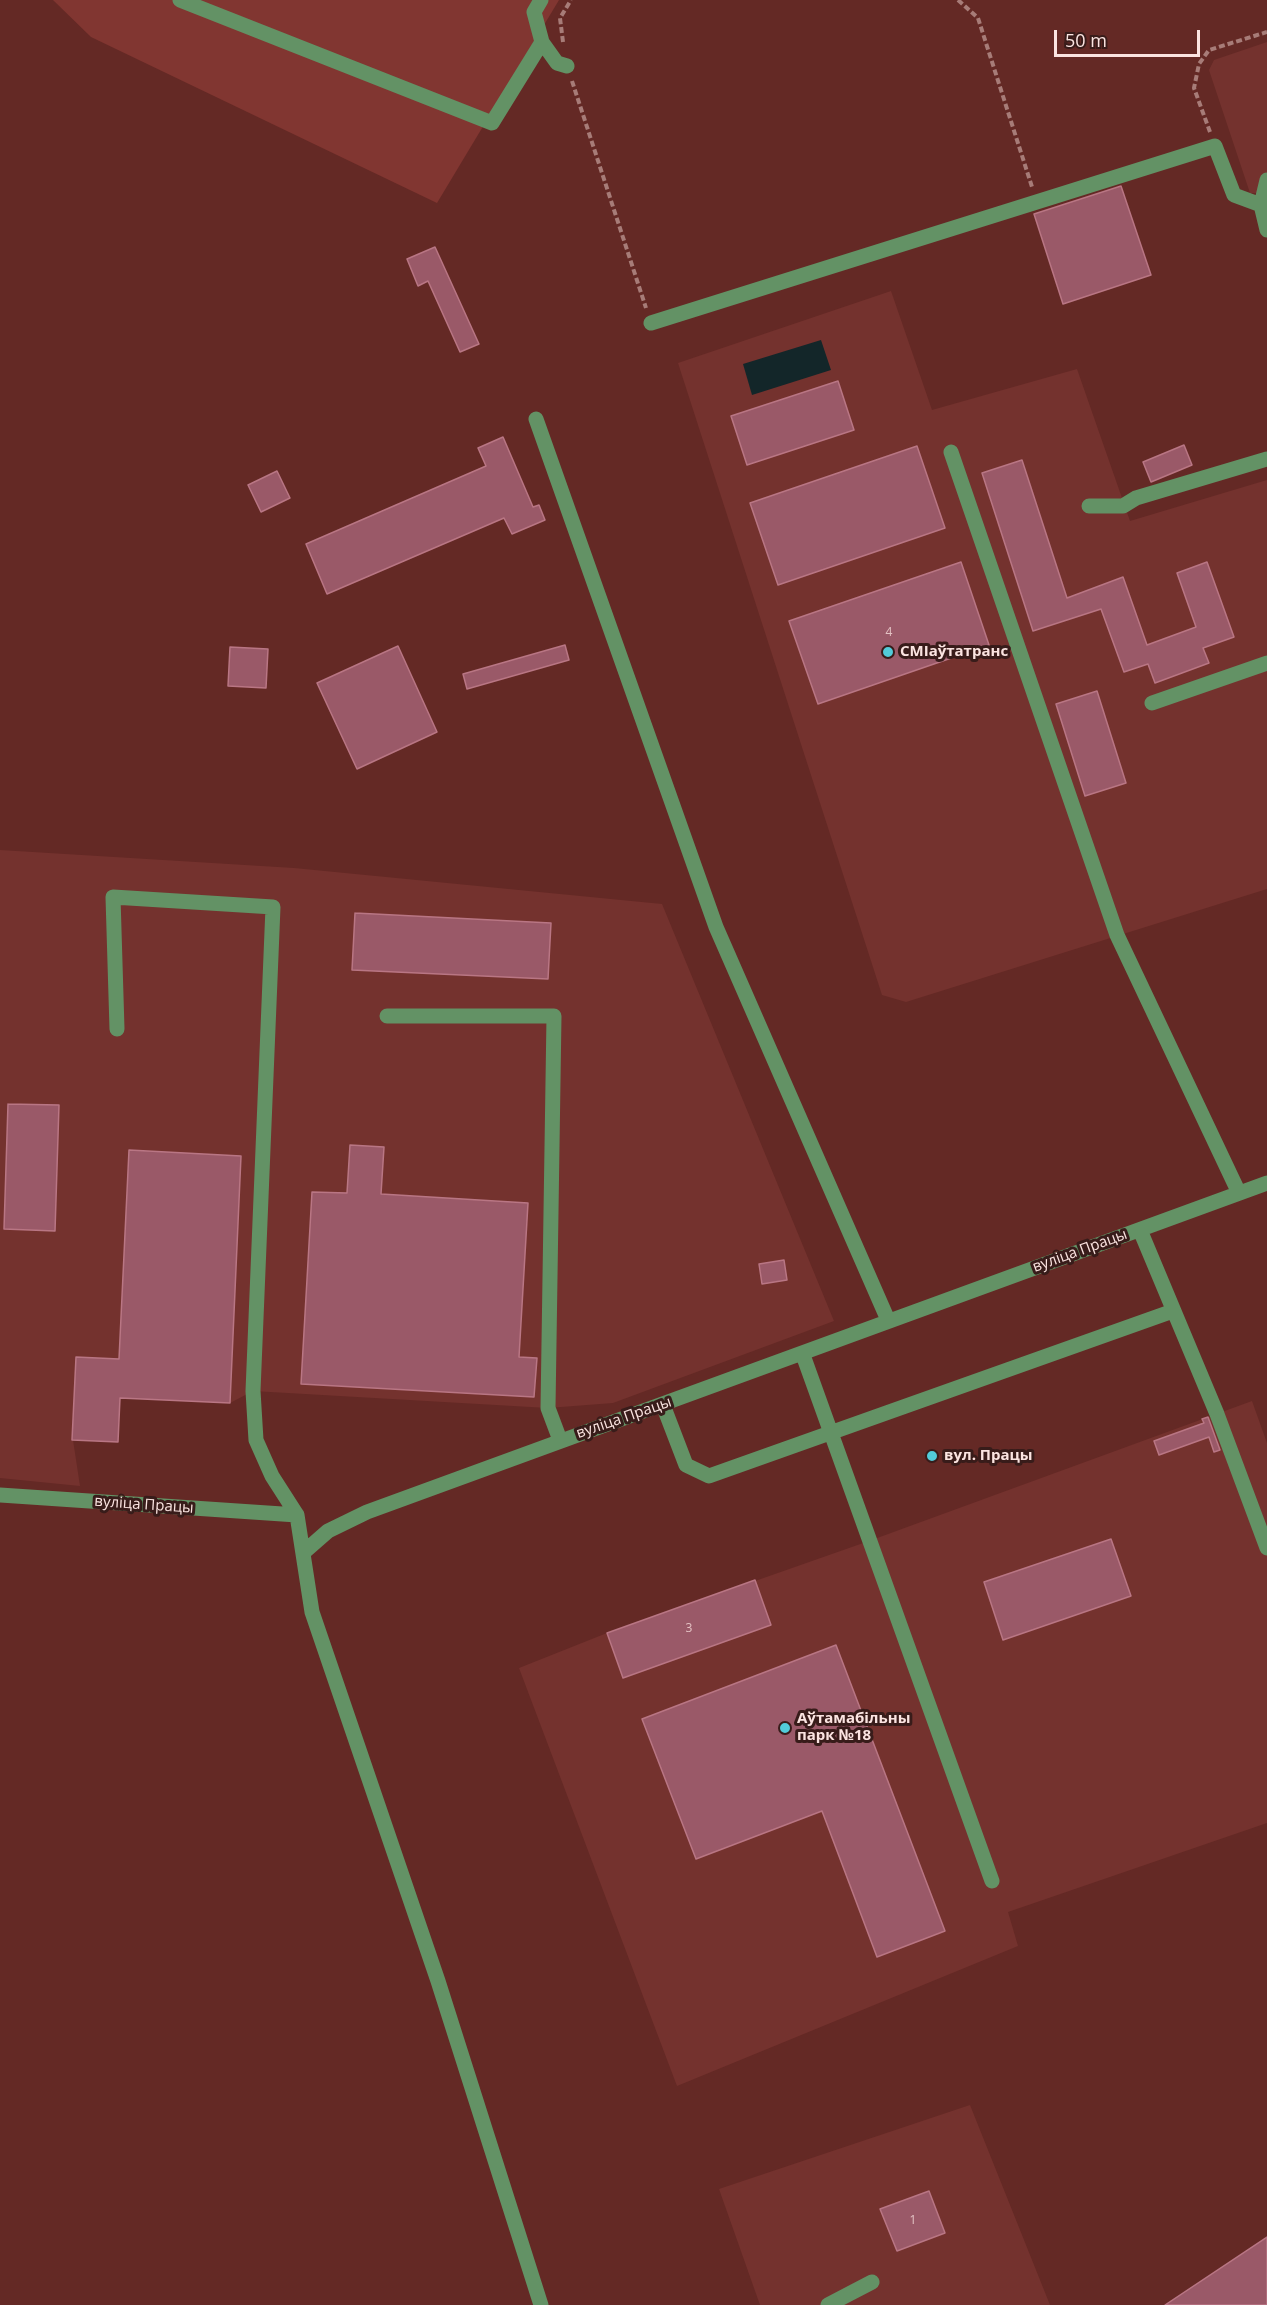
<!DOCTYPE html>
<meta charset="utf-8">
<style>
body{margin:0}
#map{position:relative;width:1267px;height:2305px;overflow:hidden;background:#642925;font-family:"Open Sans",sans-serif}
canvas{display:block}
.scale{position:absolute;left:1054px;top:30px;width:146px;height:27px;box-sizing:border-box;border:3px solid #fbe4e1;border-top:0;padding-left:8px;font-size:18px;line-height:21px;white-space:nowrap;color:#fbe4e1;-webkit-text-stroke:4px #381c1a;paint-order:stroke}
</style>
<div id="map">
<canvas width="1267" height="2305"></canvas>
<div class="scale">50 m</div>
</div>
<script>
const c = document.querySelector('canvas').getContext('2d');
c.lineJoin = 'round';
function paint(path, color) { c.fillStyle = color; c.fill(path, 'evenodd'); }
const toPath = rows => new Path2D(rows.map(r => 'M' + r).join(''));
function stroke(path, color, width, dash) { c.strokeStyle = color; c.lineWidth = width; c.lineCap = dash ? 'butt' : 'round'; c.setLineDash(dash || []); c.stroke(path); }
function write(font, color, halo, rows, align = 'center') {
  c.font = font + ' "Open Sans",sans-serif'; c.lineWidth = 6; c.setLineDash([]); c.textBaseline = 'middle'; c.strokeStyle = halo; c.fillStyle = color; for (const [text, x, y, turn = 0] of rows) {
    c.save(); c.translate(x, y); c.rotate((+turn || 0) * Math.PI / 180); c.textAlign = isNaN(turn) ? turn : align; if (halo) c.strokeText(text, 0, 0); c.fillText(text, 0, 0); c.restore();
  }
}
paint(toPath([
 [1267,42,1267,193,1250,193,1209,70,1214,60],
 [891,291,932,410,1077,369,1130,521,1267,480,1267,889,906,1002,882,995,678,363],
 [0,850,294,868,662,904,834,1321,613,1403,548,1408,253,1391,230,1403,120,1398,118,1442,73,1440,80,1486,0,1478],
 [1252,1401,1267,1443,1267,1823,1008,1912,1018,1946,677,2086,519,1668,607,1633,869,1541],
 [970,2105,1050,2305,760,2305,719,2189]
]), '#74322e');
paint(toPath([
 [53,0,559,0,437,203,91,37]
]), '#813631');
paint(toPath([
 [821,340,831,370,752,395,743,364]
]), '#132629');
const building = toPath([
 [1121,186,1151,275,1063,304,1034,214,1121,186],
 [435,247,479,344,460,352,428,281,418,286,407,259,435,247],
 [838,381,854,430,747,465,731,416,838,381],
 [503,437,533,507,539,505,545,520,512,534,504,518,327,594,306,544,486,466,478,448,503,437],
 [1184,445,1192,465,1151,482,1143,462,1184,445],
 [917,446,945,528,778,585,750,503,917,446],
 [1022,460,1067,598,1123,577,1147,645,1196,627,1177,573,1207,562,1234,637,1203,648,1209,663,1155,683,1148,664,1124,672,1101,609,1033,631,982,473,1022,460],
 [277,471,290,498,261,512,248,485,277,471],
 [961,562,989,645,818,704,789,621,961,562],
 [565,645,569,660,467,689,463,674,565,645],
 [398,646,437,732,357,769,317,683,398,646],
 [230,647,268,649,266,688,228,686,230,647],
 [1097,691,1126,783,1085,796,1056,704,1097,691],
 [355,913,551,923,548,979,352,970,355,913],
 [8,1104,59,1105,55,1231,4,1229,8,1104],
 [350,1145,384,1147,381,1194,528,1203,519,1357,537,1358,534,1397,301,1384,312,1192,347,1193,350,1145],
 [129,1150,241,1156,230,1403,120,1398,118,1442,72,1440,76,1357,119,1359,129,1150],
 [784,1260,787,1280,762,1284,759,1264,784,1260],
 [1208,1417,1220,1450,1214,1452,1209,1437,1159,1455,1154,1441,1204,1423,1202,1419,1208,1417],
 [1111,1539,1131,1596,1003,1640,984,1582,1111,1539],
 [755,1580,771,1625,623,1678,607,1633,755,1580],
 [836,1645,945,1931,877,1957,822,1811,696,1859,642,1719,836,1645],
 [929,2191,945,2233,897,2251,880,2209,929,2191],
 [1267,2237,1267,2305,1165,2305,1267,2237]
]);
paint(building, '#9a5968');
stroke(building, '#b97684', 1.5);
stroke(toPath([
 [958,0,978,18,1032,187],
 [563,42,560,18,571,0],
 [572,81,646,308],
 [1210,132,1194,88,1199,64,1209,50,1267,32]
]), '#a77c78', 4, [6, 3]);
stroke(toPath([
 [180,0,492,123,542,42],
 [541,0,534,12,542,42,557,63,567,66],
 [1267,180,1261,205,1267,230],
 [651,323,1215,146,1234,195,1261,205,1267,204],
 [536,419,716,927,888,1320],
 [951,452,1117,935,1239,1193],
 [1089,506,1123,506,1136,498,1267,459],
 [1152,703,1267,663],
 [387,1016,554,1016,548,1408,560,1440],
 [117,1029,113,897,273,907,253,1391,256,1440,272,1476,297,1515],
 [1140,1230,1217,1414,1267,1548],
 [803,1355,992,1881],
 [663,1405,686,1465,709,1476,1173,1311],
 [0,1495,297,1515,312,1612,438,1981,541,2305],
 [304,1552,328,1531,367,1512,1267,1183],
 [828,2305,872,2282]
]), '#639265', 15);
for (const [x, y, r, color] of [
 [888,652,6,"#52cbd9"],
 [932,1456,6,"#52cbd9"],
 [785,1728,6,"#52cbd9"]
]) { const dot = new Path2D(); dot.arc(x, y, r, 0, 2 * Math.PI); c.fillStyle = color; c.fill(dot); stroke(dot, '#381c1a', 2); }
write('12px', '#e3c1c3', null, [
 ["4",889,633],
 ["3",689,1629],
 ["1",913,2221]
]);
write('bold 15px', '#fbe4e1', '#381c1a', [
 ["СМІаўтатранс",900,652],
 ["вул. Працы",944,1456],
 ["Аўтамабільны",797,1719],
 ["парк №18",797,1736]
], 'left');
write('15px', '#fbe4e1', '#381c1a', [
 ["вуліца Працы",1080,1251,-20],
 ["вуліца Працы",624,1418,-19],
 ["вуліца Працы",144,1505,4]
]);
</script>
